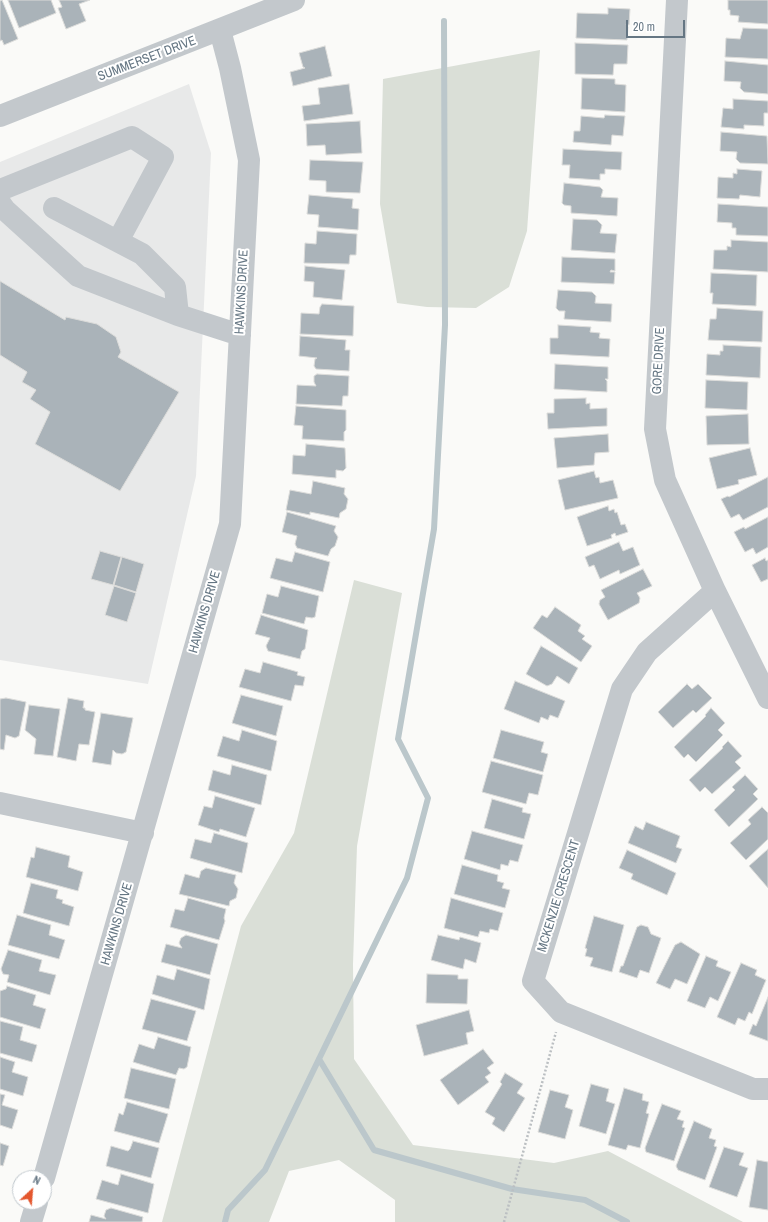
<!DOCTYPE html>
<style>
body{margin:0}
#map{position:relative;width:768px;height:1222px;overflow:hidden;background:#fafaf8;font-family:"Archivo Narrow",sans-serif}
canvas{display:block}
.north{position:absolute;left:12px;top:1170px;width:40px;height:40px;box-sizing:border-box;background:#fff;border:1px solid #c1c8cd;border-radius:50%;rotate:26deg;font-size:11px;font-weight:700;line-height:16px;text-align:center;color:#657683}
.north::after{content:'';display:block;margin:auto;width:14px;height:18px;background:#e4572e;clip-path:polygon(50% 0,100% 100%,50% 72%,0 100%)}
.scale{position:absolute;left:626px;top:20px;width:59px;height:18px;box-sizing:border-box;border:2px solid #657683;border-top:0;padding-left:5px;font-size:12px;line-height:14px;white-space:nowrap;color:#657683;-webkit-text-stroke:3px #fff;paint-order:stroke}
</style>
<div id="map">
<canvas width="768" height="1222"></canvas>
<div class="north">N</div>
<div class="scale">20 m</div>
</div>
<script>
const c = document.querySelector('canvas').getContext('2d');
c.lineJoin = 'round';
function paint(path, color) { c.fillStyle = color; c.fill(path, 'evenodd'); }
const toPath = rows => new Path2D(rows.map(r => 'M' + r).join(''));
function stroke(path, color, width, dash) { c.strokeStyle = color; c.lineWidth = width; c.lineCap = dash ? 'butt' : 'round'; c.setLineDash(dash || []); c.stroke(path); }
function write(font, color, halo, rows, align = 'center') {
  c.font = font + ' "Archivo Narrow",sans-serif'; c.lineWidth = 4; c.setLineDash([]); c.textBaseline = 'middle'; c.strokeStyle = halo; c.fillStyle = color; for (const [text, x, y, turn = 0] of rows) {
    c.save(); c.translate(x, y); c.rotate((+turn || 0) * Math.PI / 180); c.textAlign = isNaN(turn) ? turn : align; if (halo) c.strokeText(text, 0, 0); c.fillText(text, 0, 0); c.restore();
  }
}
paint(toPath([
 [189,84,211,153,196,476,148,684,0,660,0,162]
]), '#e8e9e9');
paint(toPath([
 [540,50,527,231,509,287,476,308,427,307,397,303,380,204,383,79],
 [354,580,402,593,357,846,353,964,354,1059,413,1145,554,1163,608,1151,743,1222,395,1222,395,1200,339,1160,289,1171,269,1222,162,1222,241,926,294,833]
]), '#dadfd7');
stroke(toPath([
 [319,1059,374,1150,512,1189,585,1200,627,1222],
 [225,1222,228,1210,265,1170,407,878,428,798,398,739,434,529,445,325,444,21]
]), '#bbc7cb', 6);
const building = toPath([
 [2,0,18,39,4,45,2,40,0,41,0,1,2,0],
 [8,0,51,0,56,13,19,28,8,0],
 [59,0,90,0,79,4,86,21,66,29,58,8,62,7,59,0],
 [728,0,768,0,768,24,738,22,739,16,730,15,730,10,728,10,728,0],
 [608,8,630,9,629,25,626,24,628,27,627,40,576,38,577,13,608,14,608,8],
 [743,28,768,29,768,59,725,57,726,38,740,39,743,28],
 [575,43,628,45,627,64,614,64,613,75,575,74,575,43],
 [325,46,332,76,293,86,290,72,305,68,303,67,299,53,325,46],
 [725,61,768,65,768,94,744,92,740,88,741,82,724,81,725,61],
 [582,78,615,79,615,84,626,85,625,112,581,109,582,78],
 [349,84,353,114,304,121,302,106,320,104,318,88,349,84],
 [733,99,768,101,768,113,764,113,764,126,744,125,744,129,721,127,723,108,733,109,733,99],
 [605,115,625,116,623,136,612,135,611,145,573,142,574,131,580,131,581,116,604,118,605,115],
 [360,121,362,153,326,155,325,145,307,146,306,124,360,121],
 [721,132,767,136,768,164,740,163,736,159,737,152,720,151,721,132],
 [563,149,622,152,621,170,605,169,605,174,600,174,600,180,569,178,570,165,562,165,563,149],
 [310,160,363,162,360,193,326,192,326,181,309,180,310,160],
 [737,169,762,171,760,197,740,195,739,199,717,198,718,177,733,178,733,173,737,174,737,169],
 [564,183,600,187,603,190,601,197,618,198,617,216,571,213,571,206,564,205,562,203,564,183],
 [309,195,353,199,352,208,359,209,358,230,318,227,319,215,307,214,309,195],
 [718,204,768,207,768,236,736,235,736,228,732,228,732,223,717,222,718,204],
 [573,219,597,220,602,225,600,233,617,234,615,253,571,250,573,219],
 [317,231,357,234,356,255,350,255,349,264,304,263,305,243,316,244,317,231],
 [731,240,768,242,768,272,713,269,714,250,727,250,727,246,731,247,731,240],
 [562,257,615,259,615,271,611,270,610,272,615,272,614,284,561,282,562,257],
 [305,266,345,270,342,300,313,297,314,282,304,281,305,266],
 [711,273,757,275,756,306,712,304,713,293,710,293,711,273],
 [0,281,65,320,66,317,97,324,116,337,121,352,118,357,179,392,120,491,35,444,50,412,30,399,36,390,22,382,27,372,0,355,0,281],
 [558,290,592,292,596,296,595,303,612,304,611,322,564,319,565,311,559,311,556,308,558,290],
 [322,304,354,306,353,336,300,334,301,313,319,314,320,307,322,304],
 [717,308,763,311,762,342,708,340,710,319,716,319,717,308],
 [558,325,591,327,590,332,600,333,599,338,610,339,609,357,550,354,550,338,558,338,558,325],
 [300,336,346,340,345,350,350,350,349,371,316,369,314,366,315,359,317,358,299,356,300,336],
 [723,345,761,347,760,378,706,375,707,354,720,355,720,351,723,351,723,345],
 [555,364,608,367,608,379,605,379,607,381,607,392,554,389,555,364],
 [317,374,349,376,348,396,343,396,342,406,296,404,297,385,316,386,314,382,314,376,317,374],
 [706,380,748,382,747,410,705,408,706,380],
 [586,398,586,404,590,403,590,409,607,408,607,426,548,429,547,413,554,413,554,399,586,398],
 [296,406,346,410,346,430,344,432,344,441,302,439,303,426,294,425,296,406],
 [748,414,749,444,707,445,706,416,748,414],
 [608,434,609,452,595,453,594,465,557,468,554,438,608,434],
 [306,444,345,448,346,468,343,471,336,470,336,478,292,474,293,455,305,456,306,444],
 [750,448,757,475,738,480,739,484,717,489,709,458,750,448],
 [594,471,596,478,599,477,600,483,613,480,618,498,565,510,558,480,594,471],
 [768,477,768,507,743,520,739,514,731,518,721,499,728,496,729,497,768,477],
 [313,481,345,488,344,494,348,499,346,509,340,513,339,518,310,512,310,515,286,510,290,490,311,494,313,481],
 [608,506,609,511,614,509,615,513,617,512,621,525,625,524,628,532,616,536,615,533,611,535,612,538,587,546,577,517,608,506],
 [287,512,336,526,334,531,338,537,335,546,331,549,328,556,297,548,295,544,297,536,282,532,287,512],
 [768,517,768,547,756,554,753,548,745,552,734,532,744,527,745,529,768,517],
 [619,542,623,551,633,547,640,565,620,574,619,570,600,579,594,565,589,567,585,557,619,542],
 [100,551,121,557,113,585,91,579,100,551],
 [295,552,330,562,323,592,270,578,276,558,292,562,295,552],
 [122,557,144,564,136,592,114,585,122,557],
 [765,558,766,561,768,560,768,579,761,582,752,565,765,558],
 [643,569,652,586,637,593,640,598,639,603,608,620,599,604,600,600,605,597,601,590,643,569],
 [114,586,136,593,127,622,105,615,114,586],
 [281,586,319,596,315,617,312,618,306,617,304,624,262,613,267,594,278,597,281,586],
 [555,607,581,625,578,631,585,636,582,639,592,646,581,662,533,628,542,615,547,618,555,607],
 [261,615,308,630,305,649,302,651,300,659,268,651,266,646,270,638,255,634,261,615],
 [541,646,578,668,569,684,557,676,552,684,547,686,526,674,541,646],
 [263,662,298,672,297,675,305,677,303,686,295,685,291,701,239,687,245,669,260,673,263,662],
 [515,681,565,701,558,718,550,715,548,720,541,717,539,723,504,709,515,681],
 [687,684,692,689,698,684,712,698,696,713,693,710,673,728,658,712,687,684],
 [241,695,283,706,276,736,232,723,241,695],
 [6,698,26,702,19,736,15,738,6,735,4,750,0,749,0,699,6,698],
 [68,698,84,701,83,708,85,708,85,710,95,712,89,745,79,744,76,761,57,757,68,698],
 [29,705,60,709,53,756,34,754,36,739,25,730,29,705],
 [711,708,725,723,718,730,723,735,696,762,688,754,684,758,674,747,706,716,705,715,711,708],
 [101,713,133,718,126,752,122,754,116,753,113,750,111,765,92,762,101,713],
 [242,730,277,741,271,771,217,756,223,736,239,741,242,730],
 [501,730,544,742,541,752,548,754,543,772,493,758,501,730],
 [728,741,742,756,735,762,741,768,712,794,705,787,700,792,689,780,723,748,722,747,728,741],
 [491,761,543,775,538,795,529,793,526,804,482,792,491,761],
 [232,765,267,775,261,805,208,790,213,770,230,775,232,765],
 [745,775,758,789,753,794,758,799,729,827,714,810,735,790,732,787,745,775],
 [215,796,255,808,246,837,220,829,219,832,198,825,204,806,212,808,215,796],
 [492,799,523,808,522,812,531,814,524,839,484,828,492,799],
 [762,807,768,813,768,839,746,860,730,843,751,824,748,820,762,807],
 [646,822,680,836,676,847,682,849,676,863,628,843,635,826,643,830,646,822],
 [472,831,523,845,518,862,510,860,508,866,501,864,500,870,464,859,472,831],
 [214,833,248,843,242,873,190,858,195,839,211,843,214,833],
 [36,847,70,856,68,867,83,872,78,891,26,877,31,857,34,858,36,847],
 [768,849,768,888,749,866,768,849],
 [627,850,676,873,667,895,631,879,633,874,619,868,627,850],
 [462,865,498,875,497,881,504,883,502,888,510,890,505,908,454,894,462,865],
 [206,868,236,875,234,883,238,889,236,898,230,901,229,906,179,894,185,874,199,878,201,871,206,868],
 [31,883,58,890,56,898,63,900,62,903,74,907,69,926,23,913,31,883],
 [188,898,226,909,224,918,225,921,219,940,170,927,175,909,184,911,188,898],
 [451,898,503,913,498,931,490,929,489,933,480,931,478,937,444,928,451,898],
 [17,915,51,925,49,935,65,940,59,959,8,945,17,915],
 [594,916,624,925,612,972,590,966,593,958,585,956,587,949,585,948,594,916],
 [641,925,648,927,651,934,661,938,649,973,640,970,637,978,619,972,621,966,623,966,637,927,641,925],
 [186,935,218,944,210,975,161,962,166,944,182,948,179,943,181,938,186,935],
 [438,935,459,940,460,937,481,943,476,963,465,959,463,969,431,960,438,935],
 [681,942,700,954,687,984,675,979,670,989,656,983,675,945,681,942],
 [8,950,42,960,39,971,56,975,50,995,7,982,9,975,3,974,1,969,8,950],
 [706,956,718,961,716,966,731,972,718,1001,710,997,705,1008,687,1001,706,956],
 [741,963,757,970,755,975,766,980,752,1014,749,1012,745,1021,738,1018,735,1025,717,1017,741,963],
 [177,969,210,979,204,1010,152,994,157,975,174,980,177,969],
 [427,974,458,975,458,979,468,979,467,1004,426,1003,427,974],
 [7,986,36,995,33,1005,46,1009,40,1029,0,1017,0,991,6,989,7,986],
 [768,997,768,1041,749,1034,753,1024,756,1026,768,997],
 [151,999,196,1011,187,1041,142,1029,151,999],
 [469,1010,474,1031,466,1033,468,1044,424,1056,416,1025,469,1010],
 [0,1021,23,1027,20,1040,37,1045,32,1062,0,1053,0,1021],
 [158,1037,191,1047,187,1067,184,1069,179,1068,176,1075,133,1062,139,1044,154,1049,158,1037],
 [483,1049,494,1063,487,1068,491,1073,485,1077,489,1082,458,1105,440,1080,483,1049],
 [0,1057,15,1062,12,1072,28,1077,23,1096,0,1089,0,1057],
 [131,1068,176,1079,169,1109,124,1098,131,1068],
 [505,1073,523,1084,517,1093,525,1098,504,1132,492,1124,495,1118,485,1112,502,1084,500,1082,505,1073],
 [591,1084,609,1089,606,1101,615,1104,606,1134,579,1126,591,1084],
 [624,1088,643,1094,642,1100,649,1102,646,1113,649,1114,640,1148,628,1145,626,1150,608,1145,624,1088],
 [550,1090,569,1095,565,1107,573,1110,565,1139,538,1132,550,1090],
 [0,1094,5,1095,2,1105,18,1110,12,1129,0,1125,0,1094],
 [127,1102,168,1114,159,1143,114,1131,119,1113,123,1115,127,1102],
 [662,1104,681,1111,677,1119,684,1121,682,1127,685,1128,674,1161,646,1152,645,1148,662,1104],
 [694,1121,712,1129,709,1138,716,1140,714,1146,717,1147,705,1180,678,1170,676,1166,694,1121],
 [133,1141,159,1148,151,1178,106,1166,111,1146,128,1151,130,1149,133,1141],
 [0,1143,9,1146,3,1166,0,1165,0,1143],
 [724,1147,744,1153,739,1165,748,1168,737,1197,709,1187,724,1147],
 [757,1160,768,1162,768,1210,749,1207,757,1160],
 [121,1174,154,1184,148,1213,96,1199,102,1180,118,1185,121,1174],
 [111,1208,143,1217,142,1222,89,1222,91,1215,106,1219,104,1216,106,1210,111,1208]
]);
paint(building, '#aab3b9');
stroke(building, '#dcdcda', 1);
stroke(toPath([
 [504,1222,556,1032]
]), '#bbbfc2', 2.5, [2, 2]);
stroke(toPath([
 [677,0,655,429,665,480,715,591,768,698],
 [0,116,294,0],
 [0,190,132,137,163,157,118,241],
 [0,203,5,210,78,276,178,315,240,335],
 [54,208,142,254,175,287,178,315],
 [715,591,647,652,622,689,533,981,561,1012,753,1089,768,1089],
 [0,803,143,833],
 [44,1178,230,524,249,160,230,68,220,30],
 [31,1222,37,1202]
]), '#c3c8cc', 22);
write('13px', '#657683', '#fff', [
 ["SUMMERSET DRIVE",147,59,-21],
 ["HAWKINS DRIVE",242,292,-87],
 ["GORE DRIVE",659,361,-87],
 ["HAWKINS DRIVE",205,612,-74],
 ["MCKENZIE CRESCENT",559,896,-73],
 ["HAWKINS DRIVE",117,924,-74]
]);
</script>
